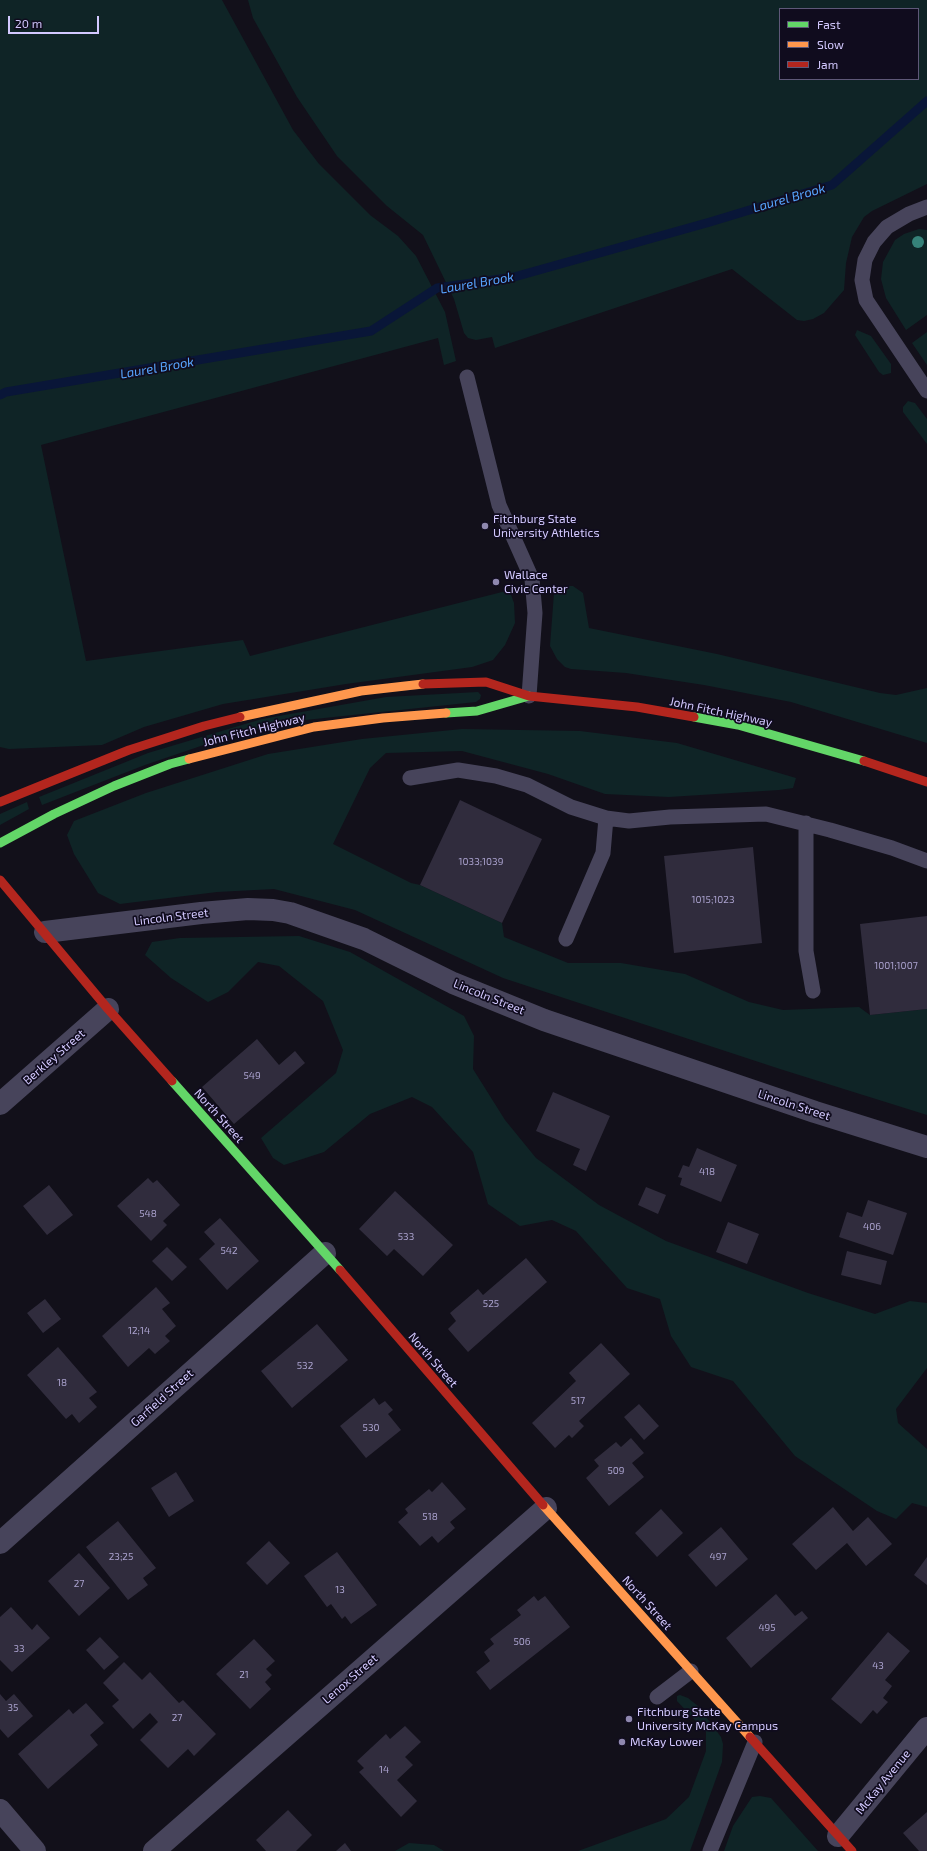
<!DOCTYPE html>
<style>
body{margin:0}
#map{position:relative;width:927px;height:1851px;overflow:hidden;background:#12101a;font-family:"Exo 2",sans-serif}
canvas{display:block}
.legend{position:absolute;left:779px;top:8px;width:140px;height:72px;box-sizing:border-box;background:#100c1e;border:1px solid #5e5878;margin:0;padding:5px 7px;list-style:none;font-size:12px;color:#d3c9ff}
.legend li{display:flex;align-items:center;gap:8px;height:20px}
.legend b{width:20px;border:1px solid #5e5878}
.scale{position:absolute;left:8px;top:16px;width:91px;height:18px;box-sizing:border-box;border:2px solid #d3c9ff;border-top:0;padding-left:5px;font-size:12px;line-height:14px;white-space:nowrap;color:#d3c9ff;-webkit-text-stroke:3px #100c1e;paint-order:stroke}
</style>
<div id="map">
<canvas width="927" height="1851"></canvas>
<ul class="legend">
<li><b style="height:5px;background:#63d668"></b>Fast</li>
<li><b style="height:5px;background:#ff974d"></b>Slow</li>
<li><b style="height:5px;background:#b3261e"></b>Jam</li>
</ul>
<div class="scale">20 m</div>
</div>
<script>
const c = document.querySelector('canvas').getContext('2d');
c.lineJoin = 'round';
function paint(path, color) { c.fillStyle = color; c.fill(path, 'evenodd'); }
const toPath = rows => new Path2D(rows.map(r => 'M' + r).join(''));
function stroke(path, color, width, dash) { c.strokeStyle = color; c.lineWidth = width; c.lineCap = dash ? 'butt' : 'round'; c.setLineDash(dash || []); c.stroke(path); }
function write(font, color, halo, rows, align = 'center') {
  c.font = font + ' "Exo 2",sans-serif'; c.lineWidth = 3.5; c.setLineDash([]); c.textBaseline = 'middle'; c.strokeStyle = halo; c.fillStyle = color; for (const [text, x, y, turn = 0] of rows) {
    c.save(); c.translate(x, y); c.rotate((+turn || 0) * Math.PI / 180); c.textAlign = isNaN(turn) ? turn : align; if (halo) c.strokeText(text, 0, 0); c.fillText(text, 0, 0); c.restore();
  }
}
paint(toPath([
 [0,0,222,0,293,130,319,164,370,215,398,236,416,256,445,312,456,361,444,365,438,338,41,445,86,661,243,640,250,656,506,591,511,595,514,603,515,623,505,645,493,660,472,667,346,684,223,704,144,727,102,745,9,749,0,747],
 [248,0,927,0,927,184,872,211,864,217,852,237,846,263,844,290,824,313,813,319,804,321,797,320,732,269,495,348,492,337,476,340,468,338,464,333,454,299,423,235,387,206,337,156,297,97,253,18],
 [780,9,918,9,918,79,780,79],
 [919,229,927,230,927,315,906,330,886,298,881,279,883,262,895,240,904,234],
 [857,330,871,336,891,364,891,373,883,375,879,372,855,335],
 [927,332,927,365,912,343],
 [908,401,915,403,927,419,927,444,903,412,903,407],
 [566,586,573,586,583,593,589,628,717,654,880,693,896,695,927,688,927,743,791,702,704,685,626,673,571,669,565,667,557,659,550,646,554,593,560,588],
 [478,692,481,695,480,699,476,702,296,721,239,733,145,765,42,805,39,797,148,753,262,719,386,697],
 [462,729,580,731,677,743,796,778,793,788,779,790,669,797,605,794,548,774,462,751,386,753,370,768,333,844,411,883,420,885,502,923,504,937,568,963,621,963,685,974,749,1002,783,1010,859,1007,870,1015,927,1009,927,1115,780,1069,503,978,355,910,274,889,217,892,120,904,98,893,74,854,67,835,74,821,146,793,268,754,362,739],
 [27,802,29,809,0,825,0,814],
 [299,936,350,952,464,1016,474,1036,473,1069,505,1120,536,1158,599,1205,666,1241,808,1293,875,1314,910,1301,927,1303,927,1368,896,1409,898,1423,927,1449,927,1507,912,1503,896,1519,877,1511,795,1456,733,1381,691,1367,671,1336,660,1299,627,1288,576,1231,552,1220,520,1226,488,1204,473,1152,432,1107,412,1097,370,1114,324,1152,284,1165,273,1158,261,1138,336,1073,343,1050,323,1001,279,966,258,962,228,992,208,1002,171,978,145,955,152,942,180,938],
 [680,1695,688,1698,698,1706,721,1737,723,1744,722,1762,690,1851,578,1851,666,1819,689,1797,706,1751,706,1732,677,1701,677,1696],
 [760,1796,771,1798,818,1851,724,1851,733,1826,752,1797],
 [409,1843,434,1845,444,1851,395,1851]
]), '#0f2426');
stroke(toPath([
 [0,395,6,392,371,331,437,288,514,277,710,222,832,185,927,101]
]), '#091638', 9);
paint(toPath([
 [460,800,542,839,502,923,420,885],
 [753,847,762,943,674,953,664,856],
 [927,916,927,1009,870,1015,860,924],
 [257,1039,279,1065,295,1051,305,1063,234,1124,202,1087],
 [553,1092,610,1116,586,1171,573,1165,580,1149,536,1131],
 [697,1148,737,1165,721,1202,680,1185,682,1178,678,1177,683,1165,689,1167],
 [148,1178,153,1183,157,1180,180,1205,163,1221,167,1225,151,1241,117,1206],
 [49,1185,73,1215,47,1235,23,1206],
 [646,1187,666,1195,658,1214,638,1205],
 [395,1191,453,1245,423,1276,394,1249,387,1256,359,1229],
 [868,1200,907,1213,893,1255,839,1237,847,1212,862,1217],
 [220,1218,259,1261,227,1290,199,1259,215,1244,204,1232],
 [728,1222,759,1234,747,1264,716,1252],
 [167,1247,187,1267,172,1281,152,1261],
 [847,1251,887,1261,881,1285,841,1275],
 [526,1258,547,1282,468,1352,448,1329,456,1321,450,1313,478,1289,483,1295],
 [156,1287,170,1303,162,1309,176,1326,165,1336,170,1341,155,1354,149,1348,128,1367,102,1336],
 [45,1299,61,1319,43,1333,27,1313],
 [317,1324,348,1360,292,1408,261,1371],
 [601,1343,630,1374,579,1421,584,1426,572,1438,569,1435,555,1448,532,1423,576,1381,569,1373],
 [58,1347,97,1392,89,1398,97,1407,79,1423,72,1414,66,1419,27,1375],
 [374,1398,379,1405,385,1401,393,1410,388,1414,401,1430,366,1458,340,1426],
 [639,1404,659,1426,644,1440,624,1417],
 [631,1438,644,1453,632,1463,644,1477,609,1506,586,1478,599,1466,594,1460,616,1442,621,1447],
 [176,1472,194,1501,169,1517,151,1488],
 [442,1482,466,1509,450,1522,455,1528,438,1543,432,1536,420,1546,398,1522,408,1513,405,1509,429,1489,432,1492],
 [833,1507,853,1531,868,1517,892,1544,866,1566,847,1543,816,1570,792,1544],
 [661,1509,683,1533,657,1557,635,1533],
 [118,1521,156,1568,143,1578,148,1585,128,1600,86,1547],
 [721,1527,748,1559,716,1587,688,1555],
 [269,1541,290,1563,267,1585,246,1563],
 [337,1552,377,1605,351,1624,345,1616,342,1619,331,1604,327,1607,304,1576],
 [79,1553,110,1588,79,1616,48,1581],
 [927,1557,927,1585,914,1575],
 [776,1594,795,1616,802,1611,808,1618,751,1668,726,1638],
 [534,1596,538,1601,545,1596,570,1627,490,1690,476,1672,490,1661,484,1652,494,1644,490,1639,521,1615,517,1610],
 [11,1607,32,1630,37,1624,50,1638,12,1672,0,1660,0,1617],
 [888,1632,910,1651,885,1680,892,1686,883,1698,888,1702,877,1714,873,1710,861,1724,831,1699],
 [100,1637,119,1657,104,1670,86,1650],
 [254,1639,275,1661,266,1669,272,1675,265,1682,271,1689,250,1709,216,1674],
 [124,1662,142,1680,150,1672,179,1703,183,1700,216,1734,194,1756,188,1749,168,1768,140,1740,158,1722,150,1713,133,1729,112,1706,119,1700,103,1683],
 [0,1694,6,1701,14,1694,33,1716,8,1738,0,1729],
 [86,1703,104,1723,90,1735,98,1745,48,1789,18,1754,69,1709,73,1714],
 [405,1726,421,1742,405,1757,413,1765,397,1780,417,1801,401,1817,359,1772,364,1768,357,1761,386,1734,390,1739],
 [288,1810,312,1835,296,1851,266,1851,256,1840],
 [927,1812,927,1851,919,1851,903,1833],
 [345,1843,351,1851,336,1851]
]), '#302c3d');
stroke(toPath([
 [927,207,909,214,887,227,874,242,865,260,862,280,866,300,927,391],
 [467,377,499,505,532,579,535,613,529,696],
 [410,778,458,770,496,776,527,785,571,807,606,818,629,821,670,817,766,814,830,830,892,848,927,861],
 [806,823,806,951,813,991],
 [566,939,603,853,606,818],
 [657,1697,691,1671],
 [710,1851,755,1742]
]), '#47445b', 15);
stroke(toPath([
 [45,932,201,913,248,909,273,910,290,913,364,939,453,983,544,1020,815,1112,927,1147],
 [0,1104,108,1009],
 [0,1543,325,1253],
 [0,1810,35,1851],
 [838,1836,927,1728],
 [154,1851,546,1508]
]), '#47445b', 22);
stroke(toPath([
 [446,713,477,711,529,696],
 [694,717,738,725,864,761],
 [0,843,54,814,114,786,170,764,189,759],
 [172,1081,340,1270]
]), '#63d668', 9);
stroke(toPath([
 [240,717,361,691,423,684],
 [189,759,314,727,383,718,446,713],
 [543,1505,750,1737]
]), '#ff974d', 9);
stroke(toPath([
 [423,684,486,682,529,696,637,707,694,717],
 [864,761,927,782],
 [0,802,129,750,204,726,240,717],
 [0,880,108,1009,172,1081],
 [340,1270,543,1505],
 [750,1737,852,1851]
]), '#b3261e', 9);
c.fillStyle = '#368279';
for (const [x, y] of [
 [918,242]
]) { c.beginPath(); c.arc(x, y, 6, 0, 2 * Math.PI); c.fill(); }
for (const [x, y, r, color] of [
 [485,526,4,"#8f88af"],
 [496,582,4,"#8f88af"],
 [629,1719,4,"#8f88af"],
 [622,1742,4,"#8f88af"]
]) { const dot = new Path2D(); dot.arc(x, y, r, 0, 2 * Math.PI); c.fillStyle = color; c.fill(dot); stroke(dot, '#100c1e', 1.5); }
write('10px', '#aaa2ce', null, [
 ["1033;1039",481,862],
 ["1015;1023",713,900],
 ["1001;1007",896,966],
 ["549",252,1076],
 ["418",707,1172],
 ["548",148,1214],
 ["406",872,1227],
 ["533",406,1237],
 ["542",229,1251],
 ["525",491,1304],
 ["12;14",139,1331],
 ["532",305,1366],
 ["18",62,1383],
 ["517",578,1401],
 ["530",371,1428],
 ["509",616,1471],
 ["518",430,1517],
 ["23;25",121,1557],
 ["497",718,1557],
 ["27",79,1584],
 ["13",340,1590],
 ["495",767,1628],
 ["506",522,1642],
 ["33",19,1649],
 ["43",878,1666],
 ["21",244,1675],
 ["35",13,1708],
 ["27",177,1718],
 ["14",384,1770]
]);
write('12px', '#d3c9ff', '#100c1e', [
 ["Fitchburg State",493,519],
 ["University Athletics",493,533],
 ["Wallace",504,575],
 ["Civic Center",504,589],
 ["Fitchburg State",637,1712],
 ["University McKay Campus",637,1726],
 ["McKay Lower",630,1742]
], 'left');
write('12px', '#d3c9ff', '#100c1e', [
 ["John Fitch Highway",721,712,12],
 ["John Fitch Highway",254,730,-14],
 ["Lincoln Street",171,917,-7],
 ["Lincoln Street",489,997,22],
 ["Berkley Street",54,1057,-41],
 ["Lincoln Street",794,1105,18],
 ["North Street",219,1116,48],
 ["North Street",433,1360,49],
 ["Garfield Street",162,1398,-42],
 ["North Street",647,1603,48],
 ["Lenox Street",350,1679,-41],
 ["McKay Avenue",883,1782,-51]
]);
write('italic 13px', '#57a5ff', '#100c1e', [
 ["Laurel Brook",789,198,-16],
 ["Laurel Brook",477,283,-10],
 ["Laurel Brook",157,368,-10]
]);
</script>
